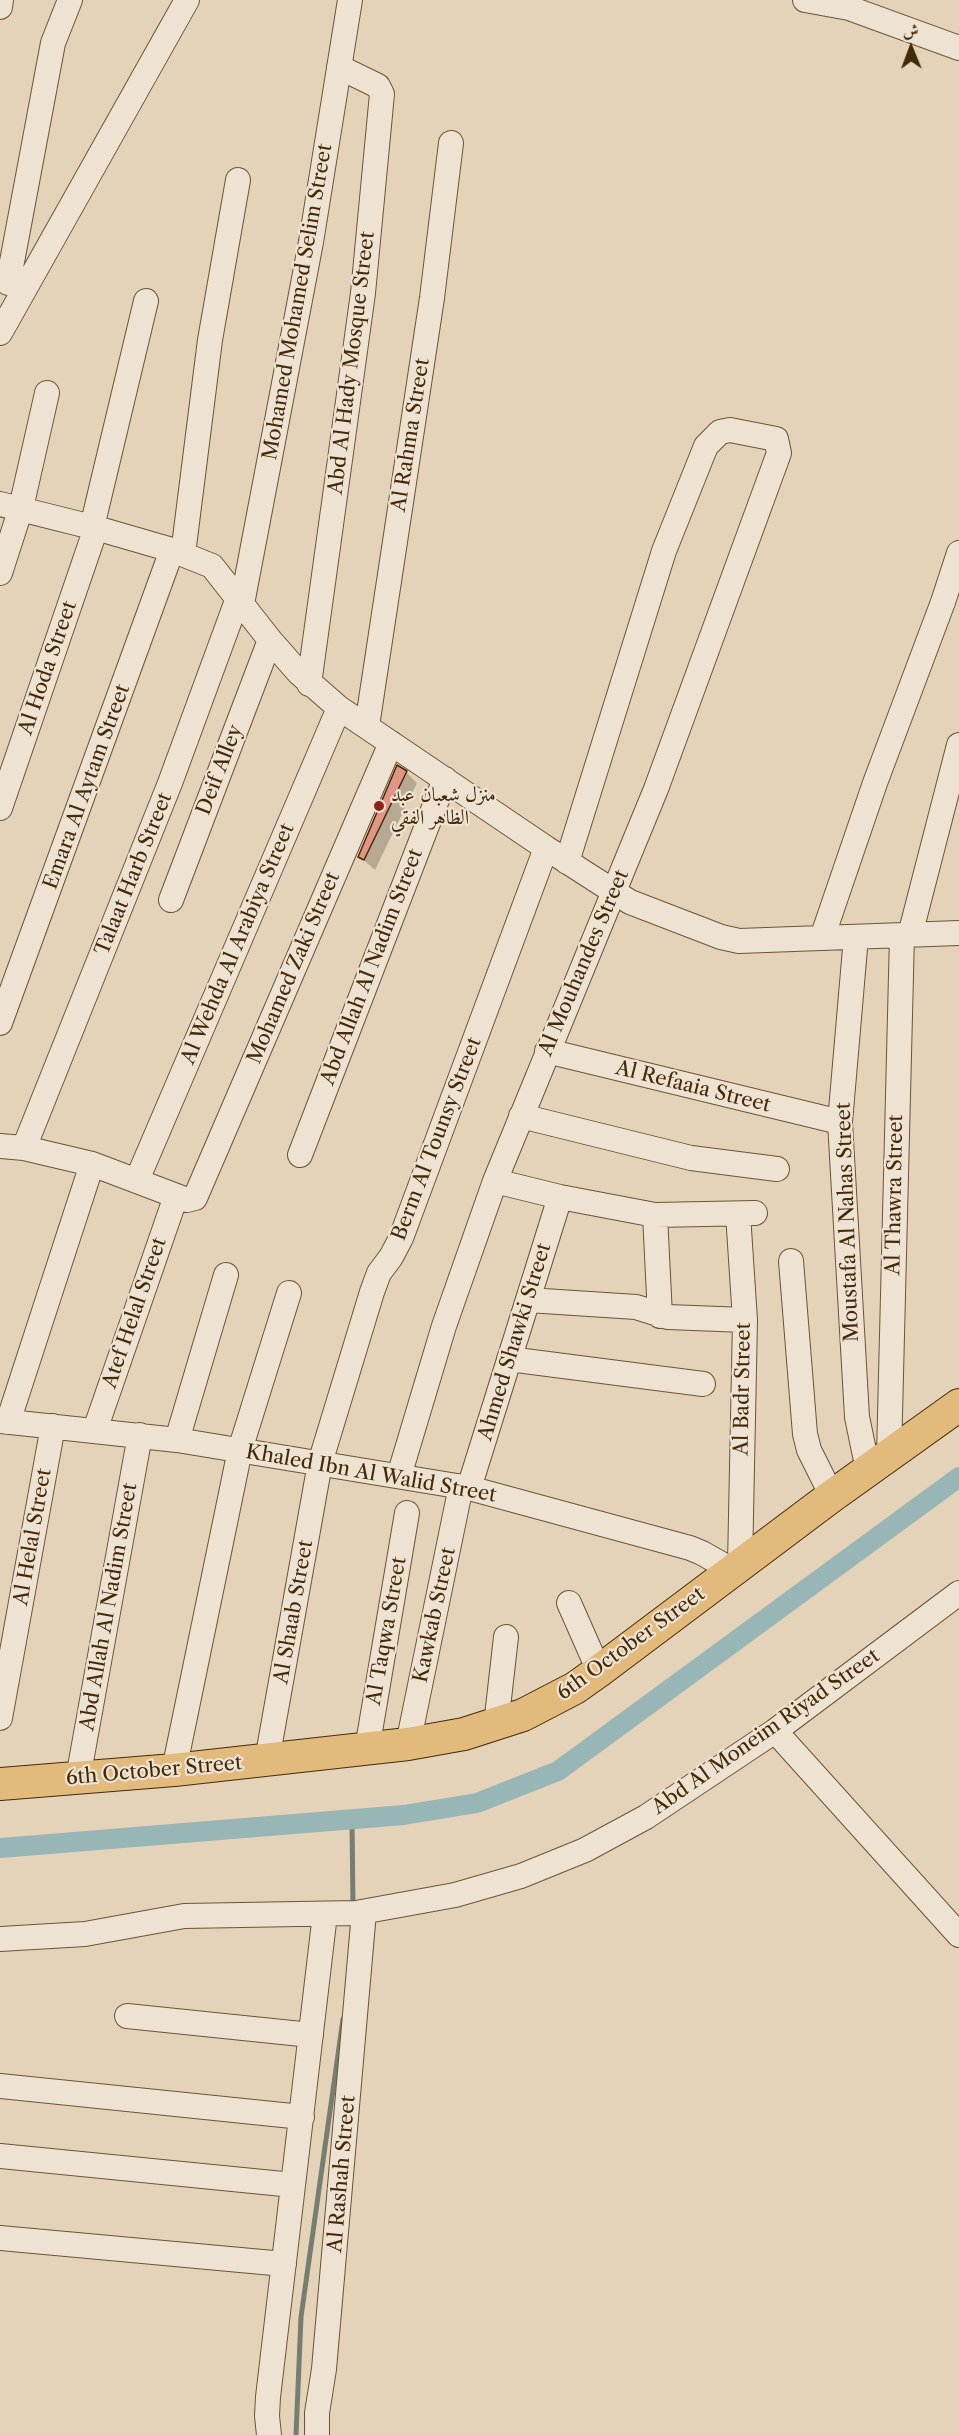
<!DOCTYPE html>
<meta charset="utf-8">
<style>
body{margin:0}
#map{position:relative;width:959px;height:2435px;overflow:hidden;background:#e5d3b9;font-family:"Libre Caslon Text",Amiri,serif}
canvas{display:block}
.north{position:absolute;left:881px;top:18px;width:60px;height:60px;-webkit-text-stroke:4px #eee2d2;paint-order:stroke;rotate:359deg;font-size:16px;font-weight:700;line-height:24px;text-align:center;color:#432a09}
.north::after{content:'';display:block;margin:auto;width:21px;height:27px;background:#432a09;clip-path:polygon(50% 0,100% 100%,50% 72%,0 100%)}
</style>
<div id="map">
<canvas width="959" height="2435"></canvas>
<div class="north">ش</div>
</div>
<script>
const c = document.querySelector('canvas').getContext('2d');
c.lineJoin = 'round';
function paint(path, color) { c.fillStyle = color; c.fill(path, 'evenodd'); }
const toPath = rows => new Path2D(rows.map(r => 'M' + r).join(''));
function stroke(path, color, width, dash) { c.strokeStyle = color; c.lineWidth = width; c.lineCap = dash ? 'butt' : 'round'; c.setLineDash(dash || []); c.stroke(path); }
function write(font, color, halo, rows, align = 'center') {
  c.font = font + ' "Libre Caslon Text",Amiri,serif'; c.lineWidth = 4.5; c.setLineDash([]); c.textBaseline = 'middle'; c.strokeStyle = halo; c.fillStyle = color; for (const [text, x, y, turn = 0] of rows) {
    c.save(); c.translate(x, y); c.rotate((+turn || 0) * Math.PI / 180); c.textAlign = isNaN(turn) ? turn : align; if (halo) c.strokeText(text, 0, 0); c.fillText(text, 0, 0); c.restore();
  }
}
paint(toPath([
 [406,772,417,783,375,870,359,856]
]), '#0003');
stroke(toPath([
 [352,1820,353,1908],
 [296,2435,301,2317,343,2019]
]), '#767e71', 5);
stroke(toPath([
 [0,1848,404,1815,477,1803,558,1771,959,1477]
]), '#98b6b6', 20);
const building = toPath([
 [397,765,407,771,364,860,358,857,397,765]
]);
paint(building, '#e29585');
stroke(building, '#432a09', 1.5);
const minor = toPath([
 [805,0,849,8,959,48],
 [0,7,1,0],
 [8,283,53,43,70,0],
 [0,333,187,0],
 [0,504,96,528,172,550,212,566,270,640,299,673,339,708,546,848,630,902,721,937,739,941,959,933],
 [92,527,146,301],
 [183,554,210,340,238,180],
 [0,573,21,508,47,393],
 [242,604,311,242,350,0],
 [309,684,363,293,382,94,378,86,339,67],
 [367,726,432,298,451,143],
 [0,808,96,528],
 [171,900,270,640],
 [910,935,959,745],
 [856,937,840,1122,857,1417,868,1470],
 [822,938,875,783,943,602,959,553],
 [0,1023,172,550],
 [547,1051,840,1122],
 [521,1116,691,1158,777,1169],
 [0,1146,24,1148,92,1164,187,1200,195,1198,391,743],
 [24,1148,170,783,238,598],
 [300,1155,445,779],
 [137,1180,339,708],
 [495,1181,560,1197,655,1215,755,1213],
 [738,1214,745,1320,740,1565],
 [655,1215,660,1316],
 [791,1261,805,1434,809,1450,832,1496],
 [528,1300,636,1307,668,1317,745,1320],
 [509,1359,703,1384],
 [0,1421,177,1440,469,1488,690,1548,702,1553,732,1570],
 [8,1422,92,1164],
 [95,1430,176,1196],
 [177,1440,226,1275],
 [889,1455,902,935],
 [399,1476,444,1326,495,1181,656,789,779,453,776,439,730,430,720,432,706,446,664,551,567,862],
 [469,1488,560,1197],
 [569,1603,599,1671],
 [0,1718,53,1426],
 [496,1725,506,1637],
 [775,1731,959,1935],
 [408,1744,461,1486],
 [367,1749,407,1513],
 [267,1760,320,1463,372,1292,379,1273,391,1257,401,1238,546,848],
 [174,1770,240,1450,289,1293],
 [78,1778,140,1435],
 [0,1939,85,1934,184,1916,356,1913,455,1895,521,1876,585,1850,646,1817,775,1731,959,1593],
 [127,2016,311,2035],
 [0,2086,302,2117],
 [0,2156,293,2185],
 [0,2238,284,2264],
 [269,2435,267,2416,268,2397,325,1914],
 [317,2435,317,2413,324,2369,364,1912]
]);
const major = toPath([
 [0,1784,174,1770,408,1744,464,1734,523,1715,575,1688,599,1671,832,1496,959,1405]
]);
stroke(minor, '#6c5435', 26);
stroke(major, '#432a09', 34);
stroke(minor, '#eee2d2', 24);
stroke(major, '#e2ba7c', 32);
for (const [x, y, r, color] of [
 [379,806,6,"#8f2418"]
]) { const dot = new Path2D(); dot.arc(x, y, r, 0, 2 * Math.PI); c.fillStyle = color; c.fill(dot); stroke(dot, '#eee2d2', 2); }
write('20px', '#432a09', '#eee2d2', [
 ["Mohamed Mohamed Selim Street",298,302,-80],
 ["Abd Al Hady Mosque Street",352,363,-83],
 ["Al Rahma Street",411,435,-81],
 ["Al Hoda Street",48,668,-71],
 ["Deif Alley",220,770,-69],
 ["Emara Al Aytam Street",87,787,-70],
 ["Talaat Harb Street",134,874,-68],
 ["Al Wehda Al Arabiya Street",238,944,-67],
 ["Al Mouhandes Street",584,963,-67],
 ["Abd Allah Al Nadim Street",372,967,-69],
 ["Mohamed Zaki Street",294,968,-67],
 ["Al Refaaia Street",693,1087,14],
 ["Berm Al Tounsy Street",437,1139,-69],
 ["Al Thawra Street",895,1195,-89],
 ["Moustafa Al Nahas Street",848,1222,-92],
 ["Atef Helal Street",135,1313,-71],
 ["Ahmed Shawki Street",515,1342,-73],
 ["Al Badr Street",743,1389,-89],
 ["Khaled Ibn Al Walid Street",371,1474,10],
 ["Al Helal Street",33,1537,-80],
 ["Abd Allah Al Nadim Street",109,1607,-80],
 ["Al Shaab Street",294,1612,-80],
 ["Kawkab Street",435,1615,-78],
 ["Al Taqwa Street",387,1631,-80],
 ["6th October Street",631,1644,-36],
 ["Abd Al Moneim Riyad Street",766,1732,-35],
 ["6th October Street",154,1771,-5],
 ["Al Rashah Street",342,2174,-85]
]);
write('20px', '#432a09', '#eee2d2', [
 ["منزل شعبان عبد",391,795],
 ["الظاهر الفقي",391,818]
], 'left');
</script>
